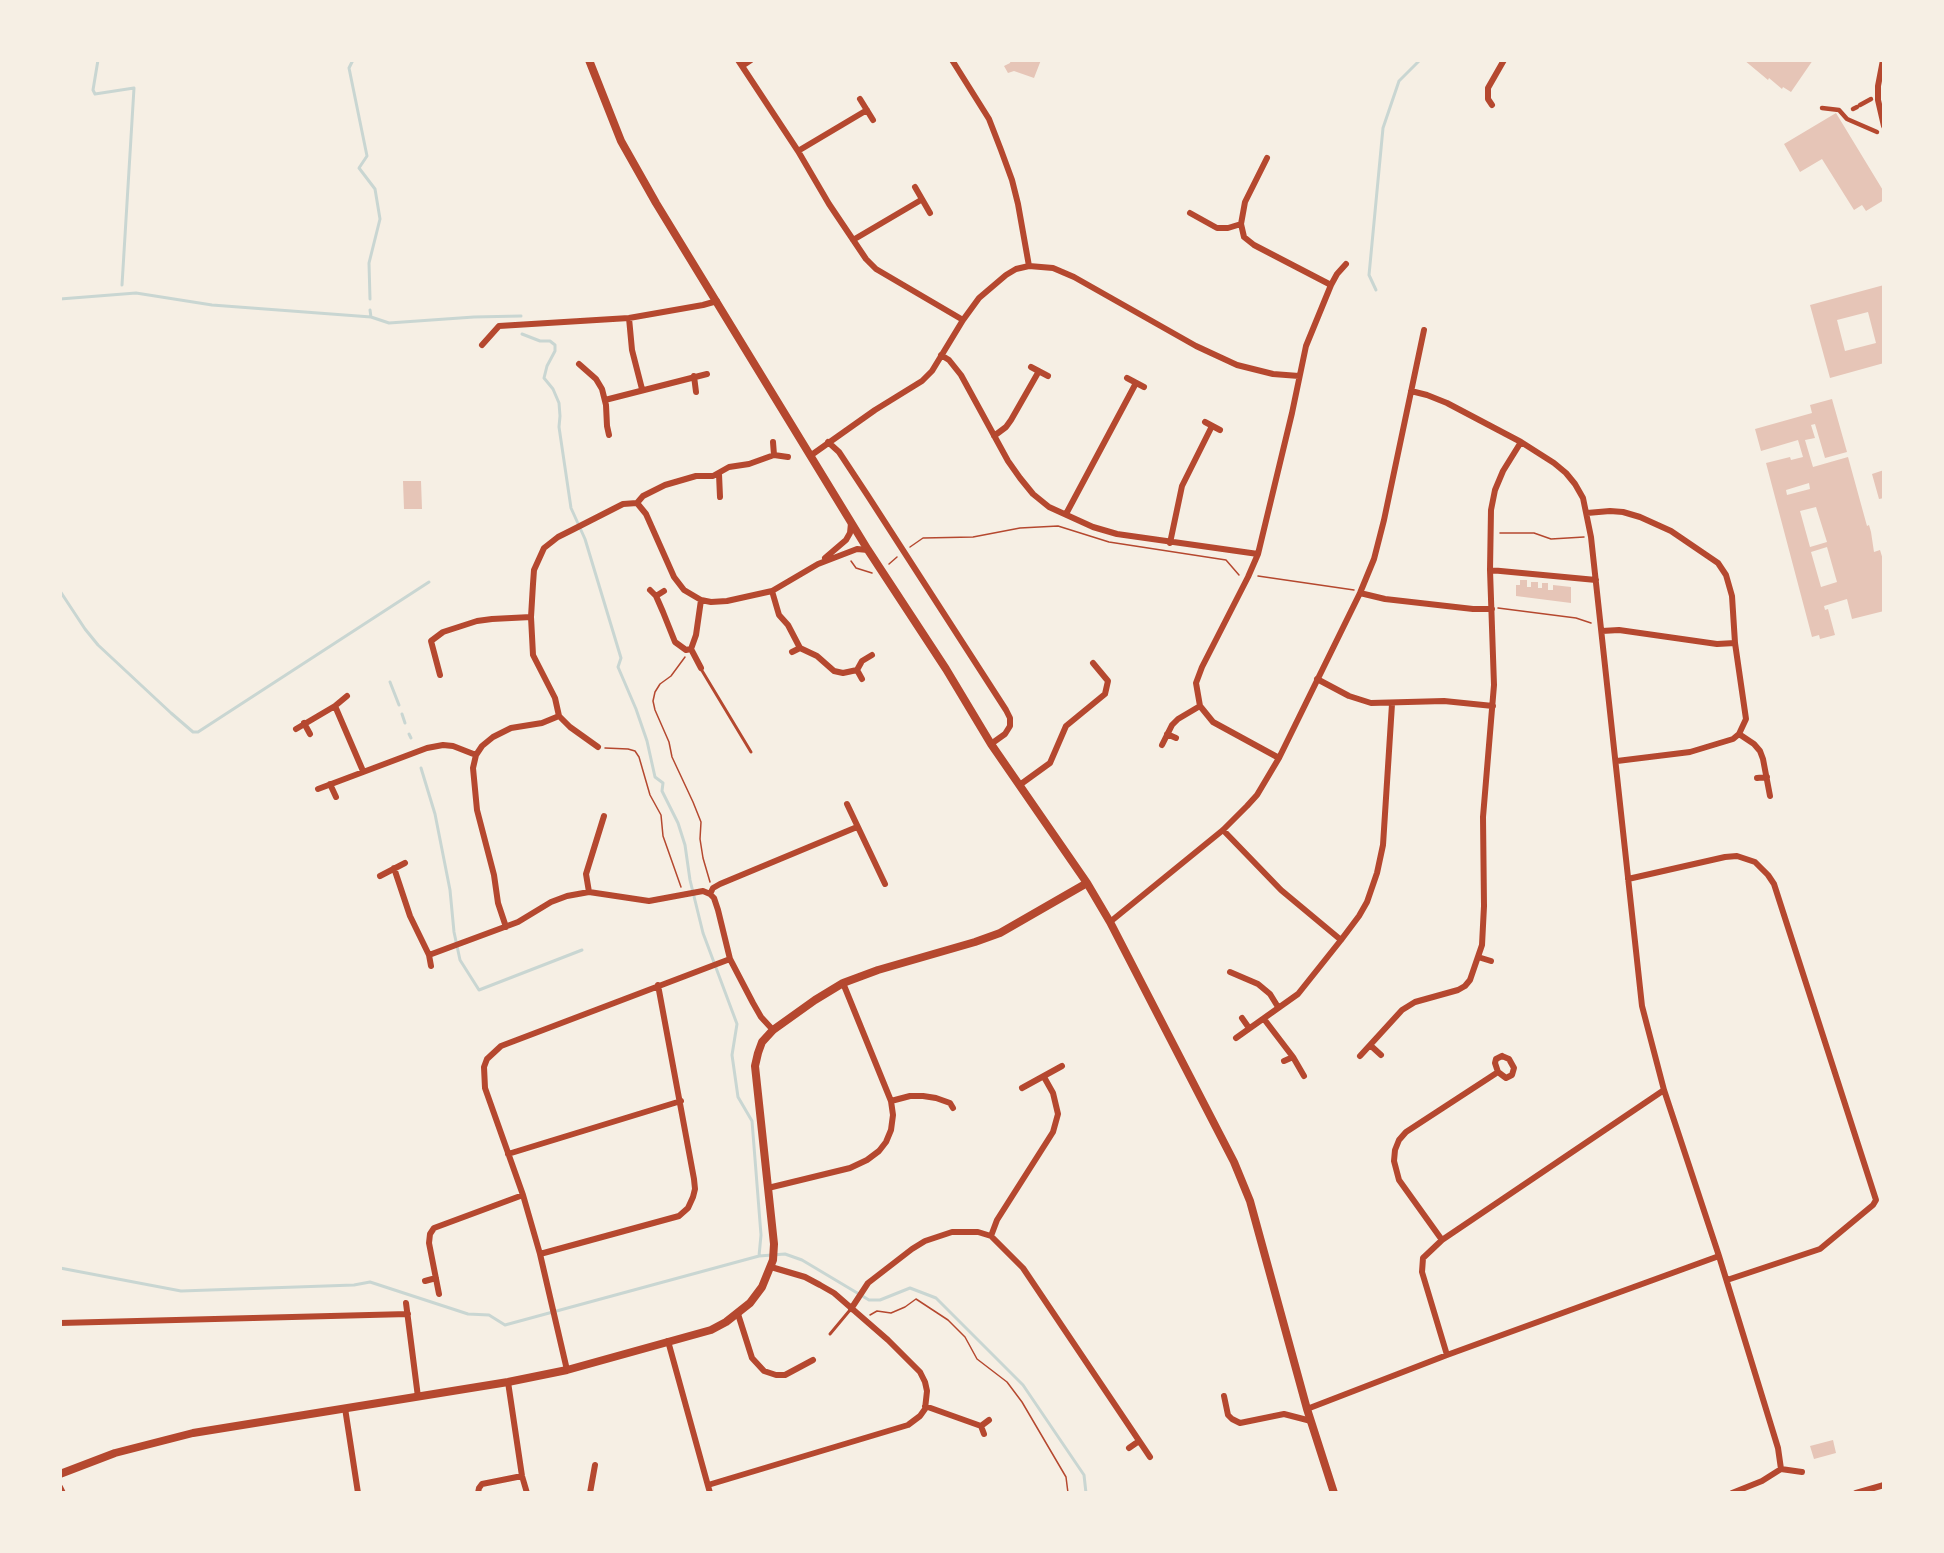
<!DOCTYPE html>
<style>
body{margin:0}
#map{position:relative;width:1944px;height:1553px;overflow:hidden;background:#f6efe4;font-family:"DM Sans",sans-serif}
canvas{display:block}
.frame{position:absolute;inset:0;border:62px solid #f6efe4;pointer-events:none}
</style>
<div id="map">
<canvas width="1944" height="1553"></canvas>
<div class="frame"></div>
</div>
<script>
const c = document.querySelector('canvas').getContext('2d');
c.lineJoin = 'round';
const toPath = rows => new Path2D(rows.map(r => 'M' + r).join(''));
function stroke(path, color, width, dash) { c.strokeStyle = color; c.lineWidth = width; c.lineCap = dash ? 'butt' : 'round'; c.setLineDash(dash || []); c.stroke(path); }
function paint(path, color) { c.fillStyle = color; c.fill(path, 'evenodd'); }
stroke(toPath([
 [98,60,93,90,95,94,134,88,122,285],
 [353,60,349,68,367,156,359,168,375,189,380,219,369,263,370,299],
 [1376,290,1369,275,1383,128,1399,81,1420,60],
 [60,299,136,293,212,305,371,317],
 [370,310,371,317,389,323,474,317,521,316],
 [522,334,540,341,550,341,555,345,555,351,547,366,544,378,553,389,559,403,560,416,559,427,571,508,585,539,621,658,618,667,636,709,647,741,655,777,663,783,662,791,678,823,685,845,690,880,703,933,737,1024,732,1055,738,1097,752,1121,761,1235,759,1256,785,1254,802,1260,869,1300,880,1300,910,1288,936,1298,1023,1385,1084,1475,1086,1493],
 [60,591,85,629,98,645,171,713,193,732,198,732,429,582],
 [390,682,399,705],
 [402,714,405,723],
 [409,734,411,738],
 [421,768,435,814,450,890,454,932,460,960,479,990,582,950],
 [60,1268,181,1291,354,1285,370,1282,468,1314,489,1315,505,1325,759,1256]
]), '#c9d6d2', 3);
paint(toPath([
 [1011,60,1041,60,1034,78,1014,71,1008,73,1004,66,1010,63],
 [1744,60,1813,60,1791,92,1783,87,1782,89,1769,78,1768,80],
 [1836,113,1884,192,1884,200,1866,211,1862,205,1854,210,1822,159,1800,172,1784,144],
 [1884,285,1884,363,1830,378,1810,305],
 [1868,312,1876,343,1845,351,1837,320],
 [1832,399,1847,452,1825,458,1815,424,1811,425,1815,438,1805,440,1813,467,1848,457,1867,526,1869,525,1871,532,1874,552,1880,550,1884,563,1884,611,1852,619,1847,599,1824,606,1825,610,1828,609,1835,635,1820,639,1819,635,1812,637,1766,463,1790,457,1791,460,1803,457,1798,440,1761,451,1755,429,1812,413,1810,405],
 [1809,483,1810,489,1787,495,1786,490],
 [1816,507,1827,542,1810,547,1800,511],
 [1827,547,1837,582,1821,587,1811,552],
 [1884,470,1884,498,1879,499,1872,474],
 [403,481,421,481,422,509,404,509],
 [1520,580,1527,580,1527,587,1531,587,1531,582,1538,582,1538,588,1542,588,1542,583,1548,583,1548,590,1553,590,1553,585,1571,587,1571,603,1516,596,1516,585,1520,585],
 [1833,1440,1836,1453,1814,1459,1810,1446]
]), '#e6c5b7');
stroke(toPath([
 [1500,533,1534,533,1551,539,1584,537],
 [910,547,923,538,973,537,1020,528,1058,526,1109,542,1226,560,1239,575],
 [851,561,856,568,872,573],
 [889,564,897,557],
 [1258,576,1354,590],
 [1498,608,1576,618,1591,623],
 [685,657,671,676,660,684,655,692,653,701,655,710,669,742,672,757,693,802,701,822,700,839,703,858,710,882],
 [605,748,628,749,635,751,639,757,650,795,661,815,663,836,681,887],
 [870,1315,877,1311,891,1313,905,1307,916,1299,948,1320,965,1337,977,1359,1007,1382,1022,1402,1066,1477,1068,1493]
]), '#b5482f', 1.5);
stroke(toPath([
 [701,669,751,752],
 [830,1334,850,1310]
]), '#b5482f', 3);
stroke(toPath([
 [1860,105,1871,99],
 [1822,108,1839,110,1847,119,1877,132],
 [1853,109,1857,107]
]), '#b5482f', 4.5);
stroke(toPath([
 [738,60,798,151,829,204,866,259,876,269,963,320],
 [952,60,989,119,1001,150,1012,180,1018,204,1029,266],
 [1883,60,1878,86,1878,100,1884,126],
 [742,66,751,60],
 [860,99,873,120],
 [1492,105,1488,99,1488,88,1504,60],
 [798,151,867,110],
 [1267,158,1245,202,1241,224,1244,237,1254,245,1331,285],
 [915,187,930,213],
 [1190,213,1217,228,1228,228,1241,224],
 [853,240,921,200],
 [629,318,632,350,642,389],
 [482,345,499,326,629,318,703,305,717,301],
 [941,355,949,360,961,375,1008,461,1020,478,1033,494,1049,507,1093,527,1117,534,1258,554],
 [579,364,596,379,602,389,606,405,607,426,609,435],
 [1031,367,1048,376],
 [694,376,696,392],
 [1127,378,1144,387],
 [1411,391,1427,395,1447,403,1521,442,1554,463,1566,473,1575,484,1583,498,1591,537,1642,1006,1664,1090,1719,1256,1778,1448,1781,1469],
 [605,400,707,374],
 [1205,422,1220,430],
 [994,436,1006,427,1011,420,1039,371],
 [773,442,774,455],
 [828,442,839,452,868,496,1006,710,1010,718,1010,726,1005,734,991,744],
 [810,456,875,410,922,381,932,371,963,320,979,298,1006,275,1016,269,1029,266,1053,268,1074,277,1196,346,1237,365,1273,374,1299,376],
 [719,474,720,497],
 [637,503,643,496,665,485,696,476,713,476,729,467,749,464,774,455,788,457],
 [1587,513,1610,511,1623,512,1640,517,1671,531,1718,563,1726,575,1732,596,1735,643,1746,719,1739,734,1733,739,1690,752,1617,761],
 [1066,514,1136,383],
 [1170,543,1182,486,1212,426],
 [825,558,846,540,850,533,851,523],
 [1490,570,1596,580],
 [650,590,656,596,663,612,675,642,686,650,691,649],
 [772,591,779,615,788,625,800,648,817,656,834,671,843,673,857,670,862,661,872,655],
 [1360,593,1385,599,1473,609,1492,609],
 [656,596,664,591],
 [1602,631,1619,630,1717,644,1735,643],
 [691,649,696,635,701,600],
 [691,649,701,668],
 [792,652,800,648],
 [857,670,862,679],
 [440,675,431,641,443,632,477,621,492,619,531,617],
 [1317,679,1349,696,1371,703,1444,701,1493,706],
 [335,706,347,696],
 [559,716,555,698,533,655,531,617,533,584,534,570,544,548,558,537,572,530,623,504,637,503,646,514,674,577,684,590,701,600,711,602,727,601,772,591,818,564,857,549,868,550],
 [559,716,570,727,598,747],
 [304,723,310,734],
 [296,729,335,706,363,771],
 [1167,734,1176,738],
 [1739,734,1754,744,1760,751,1763,759,1770,796],
 [1162,745,1172,725,1178,719,1200,706],
 [1279,758,1213,722,1200,706,1196,683,1202,667,1248,577,1258,554,1292,413,1306,346,1331,285,1337,274,1346,264],
 [1757,778,1767,777],
 [330,784,336,797],
 [1021,784,1050,763,1066,726,1105,694,1108,681,1093,663],
 [318,789,427,748,443,745,453,746,476,755],
 [847,804,885,884],
 [1223,830,1281,890,1341,940],
 [394,868,410,916,429,955,431,966],
 [380,876,405,863],
 [1628,879,1725,857,1737,856,1755,862,1768,875,1774,884,1876,1200,1873,1205,1820,1249,1727,1280],
 [589,892,586,874,604,816],
 [710,894,713,888,720,884,857,827],
 [710,894,714,898,718,910,730,959,753,1003,761,1017,773,1030],
 [1110,922,1223,830,1247,806,1257,795,1279,758,1360,593,1374,559,1384,520,1424,330],
 [506,927,498,903,494,875,477,810,473,768,476,755,482,746,493,737,511,728,542,723,559,716],
 [429,955,518,922,551,902,567,896,589,892,649,901,703,891,710,894],
 [1478,957,1491,961],
 [1230,972,1258,984,1270,994,1278,1007],
 [1242,1018,1249,1028],
 [1264,1019,1293,1057,1304,1076],
 [1236,1038,1298,994,1341,940,1359,916,1367,902,1377,873,1383,845,1392,704],
 [1370,1045,1381,1055],
 [1360,1056,1402,1010,1415,1002,1458,990,1465,986,1470,980,1482,945,1484,906,1483,817,1494,685,1490,570,1491,510,1495,490,1503,471,1521,442],
 [1502,1056,1509,1059,1514,1068,1512,1075,1506,1078,1498,1072,1495,1063,1496,1059,1502,1056],
 [1284,1061,1293,1057],
 [1022,1088,1062,1066],
 [891,1101,910,1096,923,1096,936,1098,950,1103,953,1108],
 [508,1154,681,1101],
 [768,1188,850,1168,867,1160,879,1151,886,1142,891,1130,893,1115,891,1101,843,983],
 [991,1236,997,1220,1053,1132,1058,1114,1053,1093,1044,1077],
 [1442,1240,1399,1180,1394,1161,1395,1150,1399,1140,1406,1132,1498,1072],
 [540,1254,679,1216,688,1208,693,1197,695,1189,694,1179,658,985],
 [425,1281,436,1278],
 [439,1294,429,1243,430,1234,434,1228,523,1195],
 [406,1303,418,1397],
 [851,1309,868,1283,912,1249,925,1241,952,1232,978,1232,991,1236,1023,1268,1150,1457],
 [738,1314,752,1358,764,1371,776,1375,785,1375,813,1360],
 [60,1323,408,1314],
 [668,1341,710,1493],
 [1447,1355,1422,1272,1423,1258,1442,1240,1664,1090],
 [567,1370,540,1254,523,1195,485,1088,484,1067,487,1059,501,1046,730,959],
 [508,1382,522,1476,527,1493],
 [1224,1396,1228,1415,1232,1419,1240,1423,1284,1414,1311,1421],
 [925,1406,981,1426],
 [345,1408,358,1493],
 [1307,1409,1447,1355,1719,1256],
 [984,1434,981,1426,989,1420],
 [1129,1448,1139,1441],
 [708,1485,908,1425,920,1416,925,1409,927,1391,925,1382,920,1372,888,1340,834,1293,820,1285,805,1277,771,1267],
 [60,1487,63,1493],
 [478,1493,479,1488,482,1484,522,1476],
 [590,1493,595,1465],
 [1732,1493,1762,1481,1781,1469,1802,1472],
 [1856,1493,1884,1485]
]), '#b5482f', 6);
stroke(toPath([
 [589,60,621,141,656,203,868,550,946,669,991,744,1087,883,1110,922,1234,1162,1250,1201,1307,1409,1334,1493],
 [60,1474,115,1453,193,1433,508,1382,567,1370,711,1330,726,1322,750,1303,762,1287,773,1260,774,1244,755,1066,758,1053,762,1042,773,1030,815,1000,843,983,878,970,975,942,1000,933,1087,883]
]), '#b5482f', 8);
</script>
